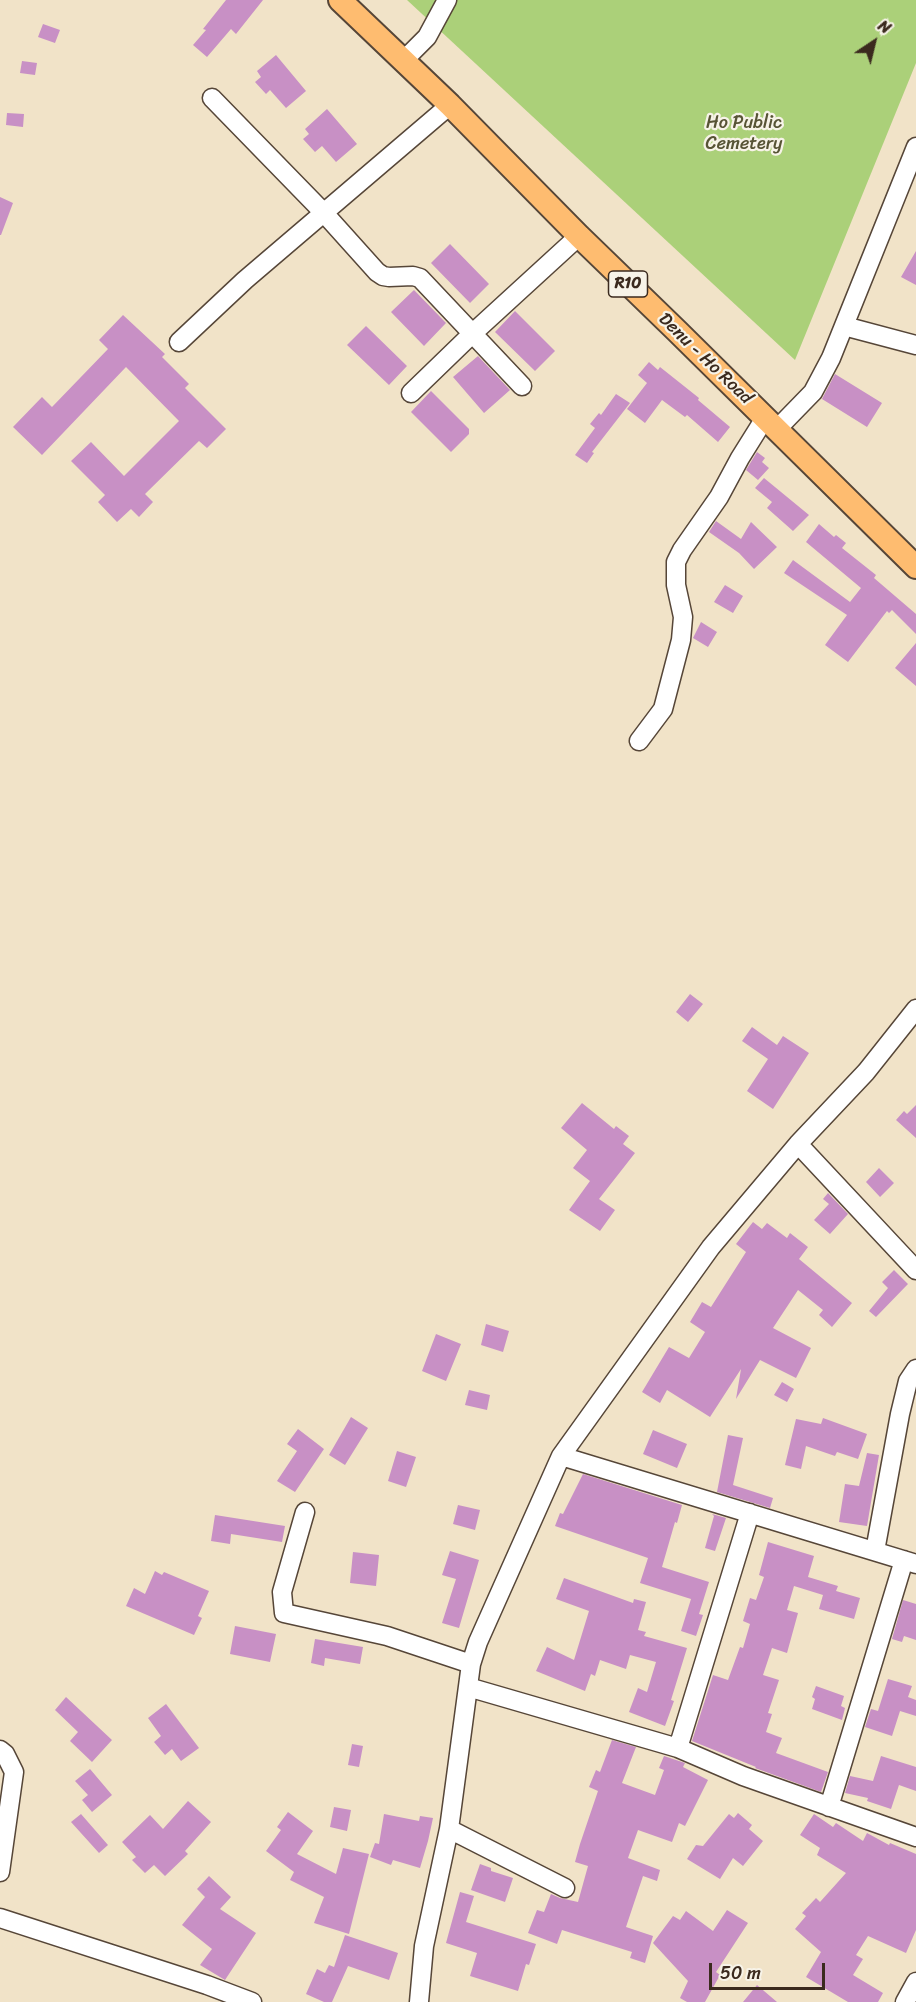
<!DOCTYPE html>
<style>
body{margin:0}
#map{position:relative;width:916px;height:2002px;overflow:hidden;background:#f1e3c8;font-family:Sriracha,sans-serif}
canvas{display:block}
.north{position:absolute;left:844px;top:12px;width:60px;height:60px;-webkit-text-stroke:4px #f7f3e8;paint-order:stroke;rotate:35deg;font-size:16px;font-weight:700;line-height:24px;text-align:center;color:#3b2a1e}
.north::after{content:'';display:block;margin:auto;width:21px;height:27px;background:#3b2a1e;clip-path:polygon(50% 0,100% 100%,50% 72%,0 100%)}
.scale{position:absolute;left:709px;top:1963px;width:116px;height:27px;box-sizing:border-box;border:3px solid #3b2a1e;border-top:0;padding-left:8px;font-size:18px;line-height:21px;white-space:nowrap;color:#3b2a1e;-webkit-text-stroke:4px #f7f3e8;paint-order:stroke}
</style>
<div id="map">
<canvas width="916" height="2002"></canvas>
<div class="north">N</div>
<div class="scale">50 m</div>
</div>
<script>
const c = document.querySelector('canvas').getContext('2d');
c.lineJoin = 'round';
function paint(path, color) { c.fillStyle = color; c.fill(path, 'evenodd'); }
const toPath = rows => new Path2D(rows.map(r => 'M' + r).join(''));
function stroke(path, color, width, dash) { c.strokeStyle = color; c.lineWidth = width; c.lineCap = dash ? 'butt' : 'round'; c.setLineDash(dash || []); c.stroke(path); }
function write(font, color, halo, rows, align = 'center') {
  c.font = font + ' Sriracha,sans-serif'; c.lineWidth = 4.5; c.setLineDash([]); c.textBaseline = 'middle'; c.strokeStyle = halo; c.fillStyle = color; for (const [text, x, y, turn = 0] of rows) {
    c.save(); c.translate(x, y); c.rotate((+turn || 0) * Math.PI / 180); c.textAlign = isNaN(turn) ? turn : align; if (halo) c.strokeText(text, 0, 0); c.fillText(text, 0, 0); c.restore();
  }
}
paint(toPath([
 [407,0,916,0,916,63,795,360]
]), '#abd079');
paint(toPath([
 [226,0,263,0,236,34,231,29,207,57,193,45,206,30,203,29],
 [43,24,60,30,55,43,38,37],
 [276,55,306,91,286,108,270,90,266,94,255,82,261,77,257,71],
 [22,61,37,63,35,75,20,73],
 [327,109,357,144,336,162,322,146,315,152,303,139,309,134,305,129],
 [7,113,24,114,23,127,6,125],
 [0,197,13,203,1,235,0,235],
 [450,244,489,284,470,303,431,263],
 [916,251,916,285,901,277],
 [414,290,446,323,424,346,391,312],
 [515,311,555,351,535,371,495,332],
 [123,315,165,354,162,357,189,384,185,388,226,429,207,448,199,441,145,494,153,502,139,517,131,509,117,522,98,502,105,495,71,461,91,442,124,476,179,421,126,367,42,455,13,427,42,397,52,407,108,349,99,340],
 [366,326,407,366,389,385,347,345],
 [478,356,510,390,484,413,453,377],
 [649,362,658,370,660,367,699,398,698,400,730,427,718,442,687,415,685,417,662,400,645,423,627,409,647,383,638,375],
 [835,374,882,403,867,427,822,399],
 [431,391,469,429,469,434,451,452,411,412],
 [616,394,630,403,592,452,594,453,587,463,575,455,595,428,590,424,599,413,601,415],
 [757,452,765,458,762,462,769,468,758,480,746,470],
 [764,478,809,515,793,531,767,508,772,502,755,488],
 [716,521,741,539,751,522,777,547,754,569,739,553,709,532],
 [819,524,834,537,836,535,846,543,842,548,876,575,874,578,916,614,916,634,892,610,889,613,887,611,848,662,825,645,847,615,784,573,793,560,850,602,861,588,806,542],
 [725,585,743,596,733,613,714,602],
 [701,622,717,632,708,647,693,638],
 [916,643,916,686,895,668],
 [690,994,703,1004,688,1022,676,1012],
 [752,1027,777,1045,783,1036,809,1053,773,1109,747,1091,768,1059,742,1041],
 [582,1103,614,1129,616,1126,629,1136,623,1144,635,1153,599,1199,615,1210,600,1231,569,1210,590,1181,573,1168,587,1150,561,1128],
 [916,1105,916,1138,896,1120,904,1111,907,1114],
 [879,1168,894,1183,880,1197,866,1182],
 [828,1193,848,1214,830,1234,814,1220,829,1204,823,1199],
 [753,1222,762,1229,767,1223,787,1238,790,1233,808,1247,799,1259,852,1303,832,1327,819,1315,823,1310,798,1290,773,1328,811,1348,796,1378,760,1360,736,1399,741,1369,710,1417,667,1390,660,1403,642,1392,669,1347,689,1358,705,1332,690,1322,702,1302,711,1307,746,1252,736,1244],
 [894,1270,908,1284,876,1317,869,1311,888,1288,882,1282],
 [486,1324,509,1331,503,1352,481,1345],
 [436,1334,461,1344,446,1381,422,1371],
 [782,1382,794,1389,787,1402,774,1395],
 [469,1390,490,1395,487,1410,465,1405],
 [351,1417,368,1428,345,1465,329,1455],
 [823,1418,867,1434,858,1459,837,1452,835,1456,806,1446,801,1469,785,1465,796,1419,821,1424],
 [298,1429,324,1449,295,1492,277,1481,297,1451,287,1444],
 [653,1430,687,1444,677,1468,643,1454],
 [728,1435,743,1438,733,1485,773,1498,770,1508,717,1492],
 [397,1451,416,1457,406,1487,388,1481],
 [867,1453,879,1455,867,1526,839,1522,845,1484,859,1486],
 [583,1474,682,1505,677,1523,675,1522,662,1567,709,1582,699,1614,703,1615,696,1636,681,1631,691,1599,640,1583,648,1558,555,1526,560,1513,563,1514],
 [458,1505,480,1510,475,1530,453,1524],
 [712,1514,726,1518,715,1551,705,1548,714,1516],
 [215,1515,285,1526,282,1542,231,1534,230,1544,211,1541],
 [768,1542,814,1556,808,1577,838,1586,836,1591,860,1598,854,1619,819,1609,823,1595,794,1586,787,1610,798,1613,787,1653,772,1648,763,1675,779,1680,768,1713,772,1714,766,1732,782,1738,776,1753,828,1772,821,1792,755,1768,756,1767,692,1741,713,1675,728,1680,740,1647,743,1648,750,1624,743,1621,750,1598,756,1600,764,1577,759,1575],
 [450,1551,479,1560,459,1628,442,1623,456,1579,442,1575],
 [353,1552,379,1555,376,1586,350,1583],
 [155,1571,162,1575,164,1572,209,1591,198,1616,202,1618,194,1635,126,1606,134,1588,145,1594],
 [564,1578,633,1603,634,1599,646,1602,638,1630,646,1632,644,1636,687,1648,671,1700,674,1701,665,1726,629,1712,638,1688,647,1692,656,1662,630,1655,626,1669,600,1660,595,1676,591,1674,585,1691,536,1671,547,1647,574,1660,589,1611,556,1599],
 [903,1600,916,1604,916,1640,904,1636,902,1642,892,1639],
 [235,1626,276,1634,270,1662,230,1654],
 [315,1639,363,1647,360,1664,325,1658,324,1666,311,1663],
 [888,1679,912,1686,908,1697,916,1700,916,1716,900,1711,892,1736,865,1727,871,1709,878,1711],
 [816,1686,844,1696,841,1706,845,1708,842,1720,812,1709,815,1699,812,1697],
 [66,1697,112,1740,92,1762,70,1741,78,1732,55,1710],
 [166,1704,199,1748,181,1761,172,1749,165,1755,154,1742,161,1736,148,1718],
 [612,1740,636,1747,622,1783,655,1795,664,1770,659,1768,664,1756,685,1763,683,1767,708,1780,685,1826,679,1823,672,1842,638,1830,628,1858,660,1870,657,1881,643,1876,626,1927,653,1936,645,1963,630,1958,632,1952,562,1930,557,1944,528,1933,537,1910,544,1912,551,1894,560,1898,578,1902,588,1866,575,1862,580,1844,598,1791,589,1787,596,1770,600,1772],
 [352,1744,363,1746,359,1767,348,1765],
 [881,1756,916,1767,916,1791,899,1785,891,1809,867,1801,868,1798,845,1793,850,1776,873,1781],
 [90,1769,112,1795,92,1812,82,1800,88,1795,75,1781],
 [188,1801,211,1822,185,1851,188,1854,165,1876,154,1865,145,1873,132,1860,136,1857,122,1842,150,1815,163,1829],
 [334,1807,351,1810,347,1831,330,1827],
 [288,1812,313,1831,297,1854,336,1874,343,1848,369,1854,349,1934,314,1923,324,1897,290,1880,294,1872,266,1851,281,1830,277,1827],
 [738,1813,752,1825,749,1829,763,1841,743,1866,733,1858,720,1879,687,1859,696,1845,703,1846,729,1814,734,1818],
 [81,1814,108,1845,99,1853,71,1822],
 [384,1814,419,1821,420,1816,433,1818,428,1841,420,1868,393,1860,391,1865,370,1857,375,1843,379,1844],
 [814,1814,833,1827,836,1823,863,1841,867,1833,889,1845,890,1843,916,1854,916,1930,906,1953,868,1936,856,1955,863,1959,853,1975,883,1993,878,2002,848,2002,806,1977,821,1952,795,1929,806,1916,802,1913,816,1898,820,1902,846,1873,817,1855,820,1848,800,1835],
 [480,1864,491,1868,491,1871,513,1878,505,1902,471,1890],
 [209,1876,231,1897,220,1909,256,1933,225,1980,200,1965,212,1949,182,1925,205,1897,197,1889],
 [460,1892,474,1896,466,1922,536,1944,529,1965,526,1964,518,1991,470,1976,477,1953,446,1943],
 [727,1910,748,1923,716,1972,720,1975,705,2002,687,2002,680,1998,688,1981,653,1943,673,1916,680,1920,686,1911,713,1931],
 [345,1935,398,1953,389,1980,348,1966,332,2002,324,2002,306,1994,317,1969,325,1973,329,1965,334,1967],
 [757,1985,777,2002,743,2002]
]), '#c890c5');
const minor = toPath([
 [404,60,427,37,447,0],
 [212,98,324,213,377,272,383,276,389,277,413,276,420,278,522,386],
 [844,326,916,345],
 [179,342,245,280,450,105],
 [411,393,473,333,579,236],
 [777,429,813,392,831,358,916,147],
 [639,741,663,709,681,640,683,617,676,585,676,562,682,550,719,497,740,458,765,418],
 [798,1144,916,1270],
 [561,1456,916,1564],
 [305,1512,282,1592,284,1613,387,1636,471,1664],
 [875,1551,900,1414,908,1381,916,1369],
 [468,1687,678,1748,743,1776,916,1837],
 [678,1748,750,1513],
 [0,1750,5,1754,14,1772,0,1872],
 [829,1807,904,1560],
 [449,1829,565,1888],
 [0,1918,207,1985,252,2002],
 [419,2002,424,1946,449,1829,471,1664,478,1642,561,1456,711,1247,798,1144,866,1072,916,1009],
 [905,2002,916,1982]
]);
const major = toPath([
 [340,0,450,105,579,236,677,331,916,567]
]);
stroke(minor, '#564638', 21);
stroke(major, '#564638', 26);
stroke(minor, '#fff', 18);
stroke(major, '#febc70', 22);
for (const [x, y, w] of [
 [628,284,39]
]) { const box = new Path2D(); box.roundRect(x - w / 2, y - 13, w, 26, 4.5); c.fillStyle = '#f7f3e8'; c.fill(box); stroke(box, '#3b2a1e', 1.5); }
write('bold 16px', '#3b2a1e', null, [
 ["R10",628,284]
]);
write('18px', '#575435', '#f7f3e8', [
 ["Ho Public",744,123],
 ["Cemetery",744,144]
]);
write('18px', '#3b2a1e', '#f7f3e8', [
 ["Denu - Ho Road",705,359,44]
]);
</script>
